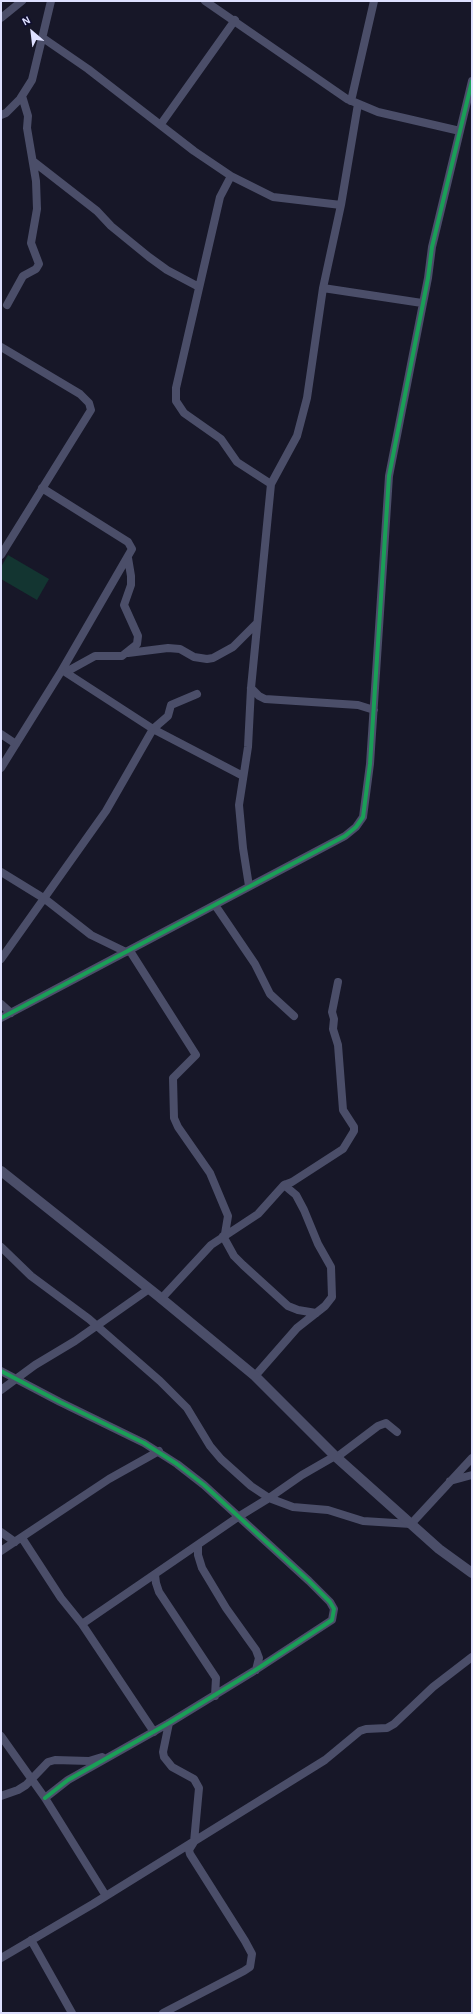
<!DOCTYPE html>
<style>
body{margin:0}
#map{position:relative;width:473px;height:2014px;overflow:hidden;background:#171728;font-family:"Alegreya Sans",sans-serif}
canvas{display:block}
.frame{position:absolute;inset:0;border:2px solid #dee0ff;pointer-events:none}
.north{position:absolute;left:12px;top:12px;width:40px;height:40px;-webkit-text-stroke:3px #100f30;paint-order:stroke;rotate:332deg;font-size:11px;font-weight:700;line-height:16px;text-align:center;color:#dee0ff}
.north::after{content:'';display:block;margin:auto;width:14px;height:18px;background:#dee0ff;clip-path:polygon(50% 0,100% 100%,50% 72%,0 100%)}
</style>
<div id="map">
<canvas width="473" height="2014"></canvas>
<div class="frame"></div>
<div class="north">N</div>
</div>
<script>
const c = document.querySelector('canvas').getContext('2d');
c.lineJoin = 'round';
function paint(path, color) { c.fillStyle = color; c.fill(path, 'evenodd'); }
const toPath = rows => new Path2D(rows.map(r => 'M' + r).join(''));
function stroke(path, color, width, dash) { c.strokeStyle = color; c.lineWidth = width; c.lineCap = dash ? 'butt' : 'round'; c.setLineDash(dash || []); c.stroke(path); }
paint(toPath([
 [8,555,49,579,37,600,1,579,1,567]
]), '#133531');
stroke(toPath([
 [205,1,347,99,378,112,460,131],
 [1,18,22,1],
 [43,38,88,69,194,151,231,176],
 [351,101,374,1],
 [1,115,6,113,20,99,32,80,51,1],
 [161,124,235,20],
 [34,162,97,211,111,226,149,257,167,270,199,287],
 [323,288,422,303],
 [7,305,23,276,36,269,39,264,31,243,37,209,36,181,27,128,28,116,22,96],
 [1,347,80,394,89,403,91,410,1,555],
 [271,484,237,462,221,439,184,413,176,401,176,388,220,197,231,176,273,197,341,205],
 [128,653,168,648,180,649,194,657,207,659,213,658,233,647,257,623],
 [62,670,153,729,243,776],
 [66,672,95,656,122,656,137,644,138,636,124,605,131,585,131,576,128,558],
 [251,688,259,696,265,699,358,705,374,710],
 [1,734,16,744],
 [1,768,62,670,132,549,128,542,42,488],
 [1,872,45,899,91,935,126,952],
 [249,886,243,848,239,805,248,747,251,688,271,484,297,436,307,398,323,288,341,205,358,104],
 [215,905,255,964,270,994,294,1016],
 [130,951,196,1055,173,1078,174,1118,178,1127,210,1173,228,1216,225,1234],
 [1,959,106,811,153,729,168,716,171,705,197,694],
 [1,1004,11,1013],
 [1,1018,345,836,356,827,363,817,370,764,389,476,428,278,432,247,472,81],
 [223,1236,234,1256,243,1265,288,1306,298,1310,316,1313],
 [1,1247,31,1276,89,1319,160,1381,187,1408,210,1446,221,1459,251,1486,269,1498,293,1507,328,1510,363,1521,411,1524,472,1458],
 [161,1299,211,1245,258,1214,284,1185,292,1182,343,1149,354,1131,354,1127,343,1110,338,1045,333,1029,334,1019,332,1012,338,982],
 [1,1371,60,1402,144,1443,177,1464,204,1485,309,1581,330,1602,334,1609,332,1620,254,1671,169,1723,68,1780,45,1798],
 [255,1376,297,1328,325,1306,332,1297,331,1267,318,1244,304,1210,296,1195,284,1185],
 [1,1390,35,1365,75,1341,149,1289],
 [337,1457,378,1426,386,1423,397,1432],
 [450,1481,472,1475],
 [1,1532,15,1542],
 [22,1538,61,1598,82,1624,154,1732],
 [198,1546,198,1555,202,1568,226,1608,256,1650,259,1658,256,1670],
 [1,1551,109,1479,159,1451],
 [155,1575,156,1583,159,1592,216,1678,215,1696],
 [82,1624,238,1517,269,1498,302,1475,335,1456],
 [1,1736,45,1798,106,1896],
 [1,1796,18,1790,26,1785,48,1762,55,1760,89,1761,102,1757],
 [31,1940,72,2013],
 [1,1958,93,1904,325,1760,360,1731,366,1729,387,1728,394,1724,433,1687,472,1657],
 [163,2013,244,1971,250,1967,252,1954,245,1941,190,1854,189,1850,194,1842,199,1788,194,1779,172,1767,164,1757,163,1752,169,1723]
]), '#4b4e69', 8);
stroke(toPath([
 [1,1171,157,1295,255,1376,335,1456,439,1549,472,1573]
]), '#4b4e69', 10);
stroke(toPath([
 [1,1018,345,836,356,827,363,817,370,764,389,476,428,278,432,247,472,81],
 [1,1371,60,1402,144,1443,177,1464,204,1485,309,1581,330,1602,334,1609,332,1620,254,1671,169,1723,68,1780,45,1798]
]), '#1a9f57', 4);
</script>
